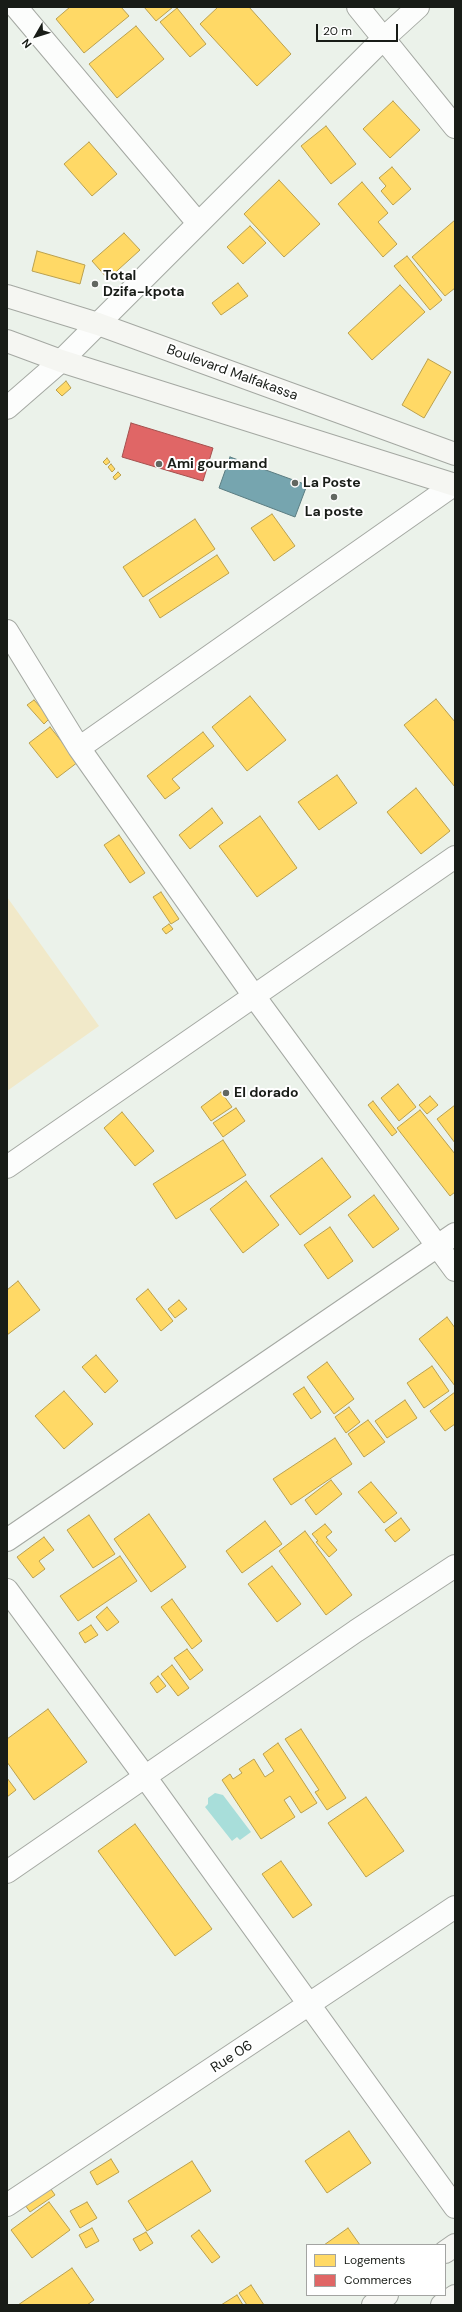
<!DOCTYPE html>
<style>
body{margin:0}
#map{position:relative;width:462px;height:2312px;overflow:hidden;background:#ebf2ea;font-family:"DM Sans",sans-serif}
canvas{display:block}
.frame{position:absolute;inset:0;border:8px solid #181c17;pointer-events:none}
.legend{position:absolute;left:306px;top:2244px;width:140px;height:52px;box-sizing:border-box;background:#fff;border:1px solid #a3a4a2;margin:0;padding:5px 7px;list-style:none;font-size:12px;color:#181c17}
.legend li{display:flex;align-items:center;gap:8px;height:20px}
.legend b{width:20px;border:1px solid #a3a4a2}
.north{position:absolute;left:16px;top:16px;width:40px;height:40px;-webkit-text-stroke:3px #fff;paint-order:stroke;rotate:231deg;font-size:11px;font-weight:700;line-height:16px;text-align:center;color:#181c17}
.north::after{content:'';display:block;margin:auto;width:14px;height:18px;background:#181c17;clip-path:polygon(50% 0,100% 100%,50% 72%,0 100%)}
.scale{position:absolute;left:316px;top:24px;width:82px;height:18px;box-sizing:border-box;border:2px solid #181c17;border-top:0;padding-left:5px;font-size:12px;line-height:14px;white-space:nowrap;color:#181c17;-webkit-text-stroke:3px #fff;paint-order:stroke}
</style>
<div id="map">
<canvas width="462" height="2312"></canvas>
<div class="frame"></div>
<ul class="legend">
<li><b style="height:11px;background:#ffd966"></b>Logements</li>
<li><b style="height:11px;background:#e06666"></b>Commerces</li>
</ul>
<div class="north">N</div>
<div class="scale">20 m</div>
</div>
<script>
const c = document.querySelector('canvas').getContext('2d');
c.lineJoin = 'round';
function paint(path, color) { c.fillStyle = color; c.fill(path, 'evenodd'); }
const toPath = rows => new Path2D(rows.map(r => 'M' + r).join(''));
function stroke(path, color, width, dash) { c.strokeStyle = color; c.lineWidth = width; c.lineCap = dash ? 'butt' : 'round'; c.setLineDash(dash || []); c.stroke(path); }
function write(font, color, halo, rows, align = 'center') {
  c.font = font + ' "DM Sans",sans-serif'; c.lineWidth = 4; c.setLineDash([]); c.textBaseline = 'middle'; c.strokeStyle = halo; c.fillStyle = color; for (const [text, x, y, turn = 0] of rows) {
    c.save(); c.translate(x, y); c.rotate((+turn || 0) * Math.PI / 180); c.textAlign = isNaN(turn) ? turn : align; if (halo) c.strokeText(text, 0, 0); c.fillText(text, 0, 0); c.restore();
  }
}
paint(toPath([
 [7,897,99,1026,7,1091]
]), '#f1e9c9');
paint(toPath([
 [215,1793,223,1795,251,1832,240,1840,237,1837,232,1841,205,1807,208,1804,208,1798]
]), '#a8deda');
const homes = toPath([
 [70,7,121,7,129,16,84,53,56,19,70,7],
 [144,7,173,7,156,21,144,7],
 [218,7,249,7,291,54,257,86,200,24,218,7],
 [177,8,206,44,190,57,160,22,177,8],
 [136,26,164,59,117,98,89,64,136,26],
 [393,101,420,130,390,158,363,129,393,101],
 [326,126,356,164,331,184,301,146,326,126],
 [89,142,117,174,92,196,64,164,89,142],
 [392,167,411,189,393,205,381,191,386,186,379,178,392,167],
 [279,180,320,224,284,257,244,214,279,180],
 [362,182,388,213,378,222,397,244,383,257,338,204,362,182],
 [455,220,455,288,445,296,412,257,455,220],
 [250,226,266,243,243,264,227,247,250,226],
 [124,233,140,250,108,279,92,261,124,233],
 [37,251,85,265,80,284,32,271,37,251],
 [407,256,442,300,430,310,394,266,407,256],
 [238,283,248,296,221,315,212,303,238,283],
 [400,285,425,312,372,360,348,333,400,285],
 [428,359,451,372,424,418,402,405,428,359],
 [66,381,71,388,62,396,56,390,66,381],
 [107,458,110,462,106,465,103,462,107,458],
 [111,464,115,469,112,472,108,467,111,464],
 [118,472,121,475,115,480,113,477,118,472],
 [272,514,295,546,274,561,251,528,272,514],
 [195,519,215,549,143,597,123,567,195,519],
 [217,555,229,573,160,618,149,600,217,555],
 [250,696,286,740,247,771,212,727,250,696],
 [436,699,455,722,455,787,404,725,436,699],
 [34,700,50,718,44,724,27,705,34,700],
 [50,727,78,762,57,778,29,743,50,727],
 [203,732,214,746,172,779,180,788,165,799,147,776,203,732],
 [337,775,357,803,319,830,298,802,337,775],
 [416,788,450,831,421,854,387,812,416,788],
 [212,808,223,823,190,849,179,835,212,808],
 [260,816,297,868,257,897,219,846,260,816],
 [119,835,145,873,130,883,104,845,119,835],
 [161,892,179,919,171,924,153,897,161,892],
 [169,924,173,929,166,934,162,929,169,924],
 [398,1084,416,1107,399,1121,381,1098,398,1084],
 [221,1092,232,1107,211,1121,201,1107,221,1092],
 [430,1096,438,1105,427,1114,419,1105,430,1096],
 [373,1101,397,1132,392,1136,368,1105,373,1101],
 [455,1105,455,1143,437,1119,455,1105],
 [236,1108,245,1121,223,1137,213,1123,236,1108],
 [420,1110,455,1154,455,1192,450,1196,397,1128,420,1110],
 [122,1112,154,1151,135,1166,104,1128,122,1112],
 [223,1140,246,1175,176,1219,153,1184,223,1140],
 [322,1158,351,1197,300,1235,270,1196,322,1158],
 [246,1181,279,1225,243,1253,210,1209,246,1181],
 [374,1195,399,1229,373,1248,348,1215,374,1195],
 [330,1227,353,1261,328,1279,304,1245,330,1227],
 [18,1281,40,1310,7,1335,7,1290,18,1281],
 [148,1289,173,1321,161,1331,136,1299,148,1289],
 [179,1300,187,1309,175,1318,168,1309,179,1300],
 [447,1317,455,1328,455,1386,419,1339,447,1317],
 [96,1355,118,1381,105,1393,82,1367,96,1355],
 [327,1362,354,1399,334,1414,307,1377,327,1362],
 [432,1366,449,1391,424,1408,407,1383,432,1366],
 [304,1387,321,1412,311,1419,293,1394,304,1387],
 [64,1391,93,1424,64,1449,35,1416,64,1391],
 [455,1392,455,1424,445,1431,430,1411,455,1392],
 [405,1400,417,1418,387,1438,375,1421,405,1400],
 [349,1407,360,1422,346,1433,335,1417,349,1407],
 [368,1420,385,1442,364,1457,348,1434,368,1420],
 [335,1438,352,1464,291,1505,273,1479,335,1438],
 [331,1480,342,1494,316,1515,305,1500,331,1480],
 [371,1482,397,1513,384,1523,358,1492,371,1482],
 [149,1514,186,1567,151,1592,114,1539,149,1514],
 [89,1515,115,1554,93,1568,67,1530,89,1515],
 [401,1518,410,1530,395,1542,385,1530,401,1518],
 [265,1521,282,1544,242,1573,226,1551,265,1521],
 [325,1524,332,1532,326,1537,337,1550,329,1557,316,1542,318,1541,312,1534,325,1524],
 [305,1531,352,1595,326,1615,279,1551,305,1531],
 [44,1537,54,1550,39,1561,45,1569,33,1578,17,1557,44,1537],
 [120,1556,137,1581,78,1621,60,1596,120,1556],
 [272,1566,301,1604,277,1622,248,1584,272,1566],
 [172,1599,202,1641,192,1649,161,1607,172,1599],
 [107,1607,119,1622,107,1631,96,1617,107,1607],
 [91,1625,98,1635,85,1643,79,1633,91,1625],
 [187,1649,203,1670,190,1680,174,1658,187,1649],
 [172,1665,189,1688,178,1696,161,1674,172,1665],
 [158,1676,166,1686,157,1693,150,1683,158,1676],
 [48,1709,87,1762,34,1800,7,1762,7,1739,48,1709],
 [301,1729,346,1798,327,1810,315,1792,319,1790,285,1739,301,1729],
 [278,1743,317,1803,301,1813,290,1796,284,1800,295,1817,261,1839,222,1780,230,1774,233,1779,242,1773,239,1769,254,1759,265,1777,274,1771,263,1754,278,1743],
 [7,1778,16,1790,7,1797,7,1778],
 [366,1797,404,1851,366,1877,328,1823,366,1797],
 [135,1824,212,1929,175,1956,98,1851,135,1824],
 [281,1861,312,1905,293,1918,262,1874,281,1861],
 [349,2131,371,2163,327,2193,305,2161,349,2131],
 [111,2159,119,2172,97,2185,90,2172,111,2159],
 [192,2161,211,2191,147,2231,128,2201,192,2161],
 [48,2185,55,2195,30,2212,23,2202,48,2185],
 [49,2202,70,2230,32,2258,11,2230,49,2202],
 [87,2202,97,2218,80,2228,70,2211,87,2202],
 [92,2228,99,2241,86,2248,79,2235,92,2228],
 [348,2228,360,2245,324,2245,348,2228],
 [199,2230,220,2257,212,2263,191,2236,199,2230],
 [146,2232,153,2243,140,2251,133,2239,146,2232],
 [72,2268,94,2300,87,2305,18,2305,72,2268],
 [251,2285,264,2305,247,2305,239,2293,251,2285],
 [237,2295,243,2305,221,2305,237,2295]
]);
paint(homes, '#ffd966');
stroke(homes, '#baa04e', 1);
const shops = toPath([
 [131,423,213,448,203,481,122,457,131,423]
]);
paint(shops, '#e06666');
stroke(shops, '#a4504e', 1);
const public = toPath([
 [230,457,307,485,295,517,219,488,230,457]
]);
paint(public, '#76a5af');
stroke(public, '#5a7c81', 1);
const street = toPath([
 [16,7,198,223],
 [358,7,455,127],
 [7,408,61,361,384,38,418,7],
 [7,631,79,748,254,996,455,1270],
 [79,748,455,484],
 [7,1167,455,857],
 [7,1540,455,1234],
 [7,1590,146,1778,455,2207],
 [7,1872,356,1631,455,1566],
 [7,2205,455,1907]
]);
const secondary = toPath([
 [7,296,98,324,455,454],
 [7,341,61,361,455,485],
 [445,2252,455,2245],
 [373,2305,387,2295],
 [442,2305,455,2296]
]);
stroke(street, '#a4a8a2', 24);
stroke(secondary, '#a4a8a2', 24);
stroke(street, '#fcfdfc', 22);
stroke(secondary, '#f5f6f2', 22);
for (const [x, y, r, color] of [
 [95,284,4,"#626761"],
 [159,464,4,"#626761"],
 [295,483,4,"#626761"],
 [334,497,4,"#626761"],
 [226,1093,4,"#626761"]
]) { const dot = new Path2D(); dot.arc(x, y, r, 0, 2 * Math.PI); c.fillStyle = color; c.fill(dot); stroke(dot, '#fff', 1.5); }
write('bold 14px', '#181c17', '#fff', [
 ["Total",103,276],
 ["Dzifa-kpota",103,292],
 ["Ami gourmand",167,464],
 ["La Poste",303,483],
 ["La poste",334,512,"center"],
 ["El dorado",234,1093]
], 'left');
write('14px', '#181c17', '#fff', [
 ["Boulevard Malfakassa",232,373,20],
 ["Rue 06",232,2057,-33]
]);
</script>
